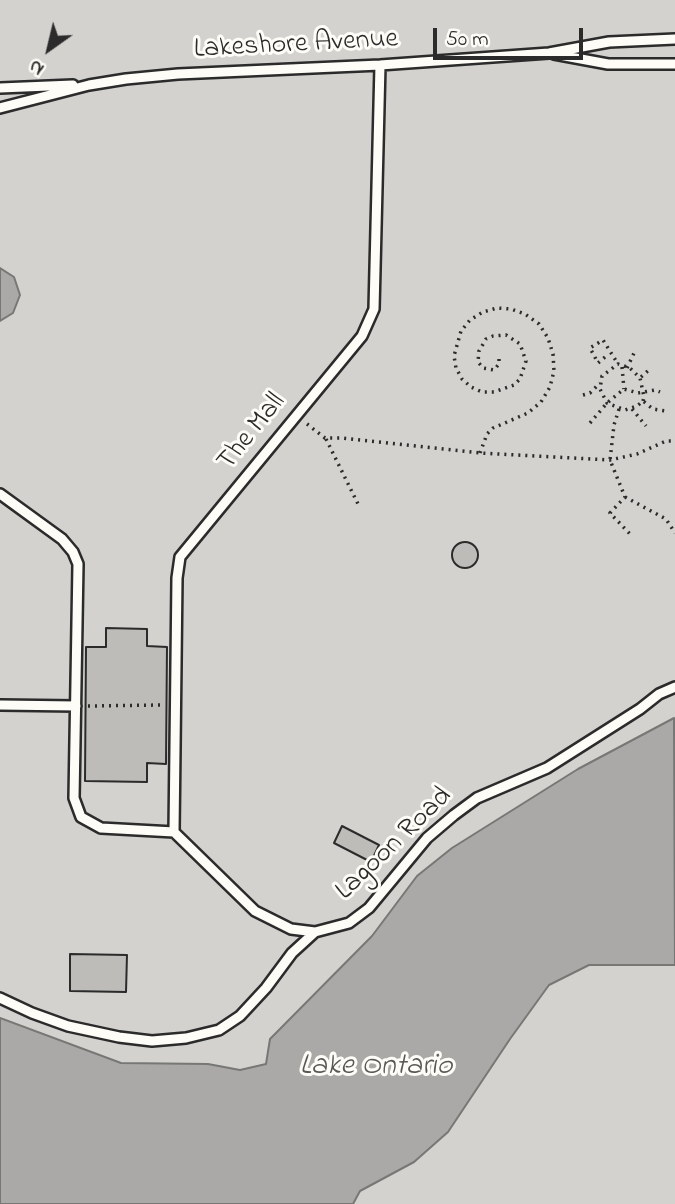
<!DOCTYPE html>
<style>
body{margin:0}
#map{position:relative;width:675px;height:1204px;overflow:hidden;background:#f0efeb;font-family:"Indie Flower",sans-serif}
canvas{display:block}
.north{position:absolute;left:14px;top:14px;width:70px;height:70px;-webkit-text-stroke:5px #fdfcf7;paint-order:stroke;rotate:214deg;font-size:19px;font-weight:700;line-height:28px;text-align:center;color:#2b2b2b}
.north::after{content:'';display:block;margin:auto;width:24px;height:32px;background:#2b2b2b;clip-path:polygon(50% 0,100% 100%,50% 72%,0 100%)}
.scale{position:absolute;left:433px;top:28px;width:150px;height:32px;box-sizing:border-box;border:4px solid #2b2b2b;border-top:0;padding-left:9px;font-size:21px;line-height:24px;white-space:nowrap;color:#2b2b2b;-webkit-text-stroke:5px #fdfcf7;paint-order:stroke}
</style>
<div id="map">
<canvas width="675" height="1204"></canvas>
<div class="north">N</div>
<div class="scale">50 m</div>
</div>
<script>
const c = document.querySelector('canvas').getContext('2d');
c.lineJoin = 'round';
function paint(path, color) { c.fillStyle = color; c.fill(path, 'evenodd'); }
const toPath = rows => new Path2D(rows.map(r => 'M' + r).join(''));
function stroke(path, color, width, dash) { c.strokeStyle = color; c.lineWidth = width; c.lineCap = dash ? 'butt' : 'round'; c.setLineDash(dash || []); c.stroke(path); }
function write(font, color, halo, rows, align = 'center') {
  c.font = font + ' "Indie Flower",sans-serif'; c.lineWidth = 6; c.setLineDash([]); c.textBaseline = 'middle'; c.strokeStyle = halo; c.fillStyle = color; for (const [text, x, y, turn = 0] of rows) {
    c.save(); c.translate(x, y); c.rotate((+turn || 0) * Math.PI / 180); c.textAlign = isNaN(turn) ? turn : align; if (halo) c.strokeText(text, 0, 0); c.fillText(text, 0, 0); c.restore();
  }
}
paint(toPath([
 [0,0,675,0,675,719,578,769,452,848,417,876,372,936,270,1039,266,1064,240,1070,208,1064,121,1063,0,1018],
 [589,965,675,965,675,1204,353,1204,360,1191,414,1162,549,985]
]), '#d3d2cf');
const water = toPath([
 [0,268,14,277,20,295,13,313,0,321,0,268],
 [674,718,675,965,589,965,549,985,510,1039,448,1132,414,1162,360,1191,353,1204,0,1204,0,1018,121,1063,208,1064,240,1070,266,1064,270,1039,372,936,417,876,452,848,578,769,674,718]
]);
paint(water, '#aaa9a7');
stroke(water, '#777775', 2);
const building = toPath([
 '452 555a13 13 0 1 1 26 0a13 13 0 1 1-26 0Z',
 [106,628,147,629,147,646,167,647,166,764,147,763,147,782,85,781,86,647,106,647,106,628],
 [342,826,379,845,371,862,334,843,342,826],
 [70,954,127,955,126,992,70,991,70,954]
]);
paint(building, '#bdbcb8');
stroke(building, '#2b2b2b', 2);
const lane = toPath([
 [554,54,608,64,675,64],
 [0,88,73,85],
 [0,108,89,85,126,79,178,74,380,65,549,53,609,42,675,39],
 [0,494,62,539,73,552,78,564,74,798,81,817,101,828,174,832,255,911,291,929,315,932],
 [0,705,76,706],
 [174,832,177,578,180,557,362,336,374,309,380,65],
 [0,998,32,1013,68,1026,119,1037,152,1041,186,1038,219,1030,240,1016,266,988,292,953,315,932,349,923,369,908,427,838,454,815,477,798,547,768,640,709,659,694,675,687]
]);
stroke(lane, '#2b2b2b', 14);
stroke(toPath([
 [605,357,598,363,590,348,603,340,618,364],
 [622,367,624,389],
 [627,368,635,351],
 [641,377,650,369],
 [583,395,590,393,600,383],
 [643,401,644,397,640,378,630,368,618,364,602,376,600,389,607,403,625,410,637,406,643,401,653,409,666,411],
 [619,409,614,425,610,460,625,497,610,513,630,534],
 [632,409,646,426],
 [590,423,607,403,624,389,638,393,655,390,660,392],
 [307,424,325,438,341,438,480,453,610,460,637,454,666,441,675,441],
 [326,439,359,506],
 [480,453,487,434,493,428,528,413,541,402,550,387,554,371,553,354,548,338,539,324,525,314,511,309,497,308,483,312,470,320,461,331,454,356,456,368,462,379,471,387,482,392,494,392,514,385,520,379,526,361,520,344,506,335,493,336,486,339,479,351,478,362,483,368,494,370,499,364,499,356],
 [625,497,666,519,675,533],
 [88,706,161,705]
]), '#2b2b2b', 3.5, [2, 5]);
stroke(lane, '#fdfcf7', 9);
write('28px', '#2b2b2b', '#fdfcf7', [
 ["Lakeshore Avenue",296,46,-3],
 ["The Mall",253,433,-51],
 ["Lagoon Road",395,845,-44]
]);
write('italic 30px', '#575756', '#fdfcf7', [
 ["Lake Ontario",376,1068]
]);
</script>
